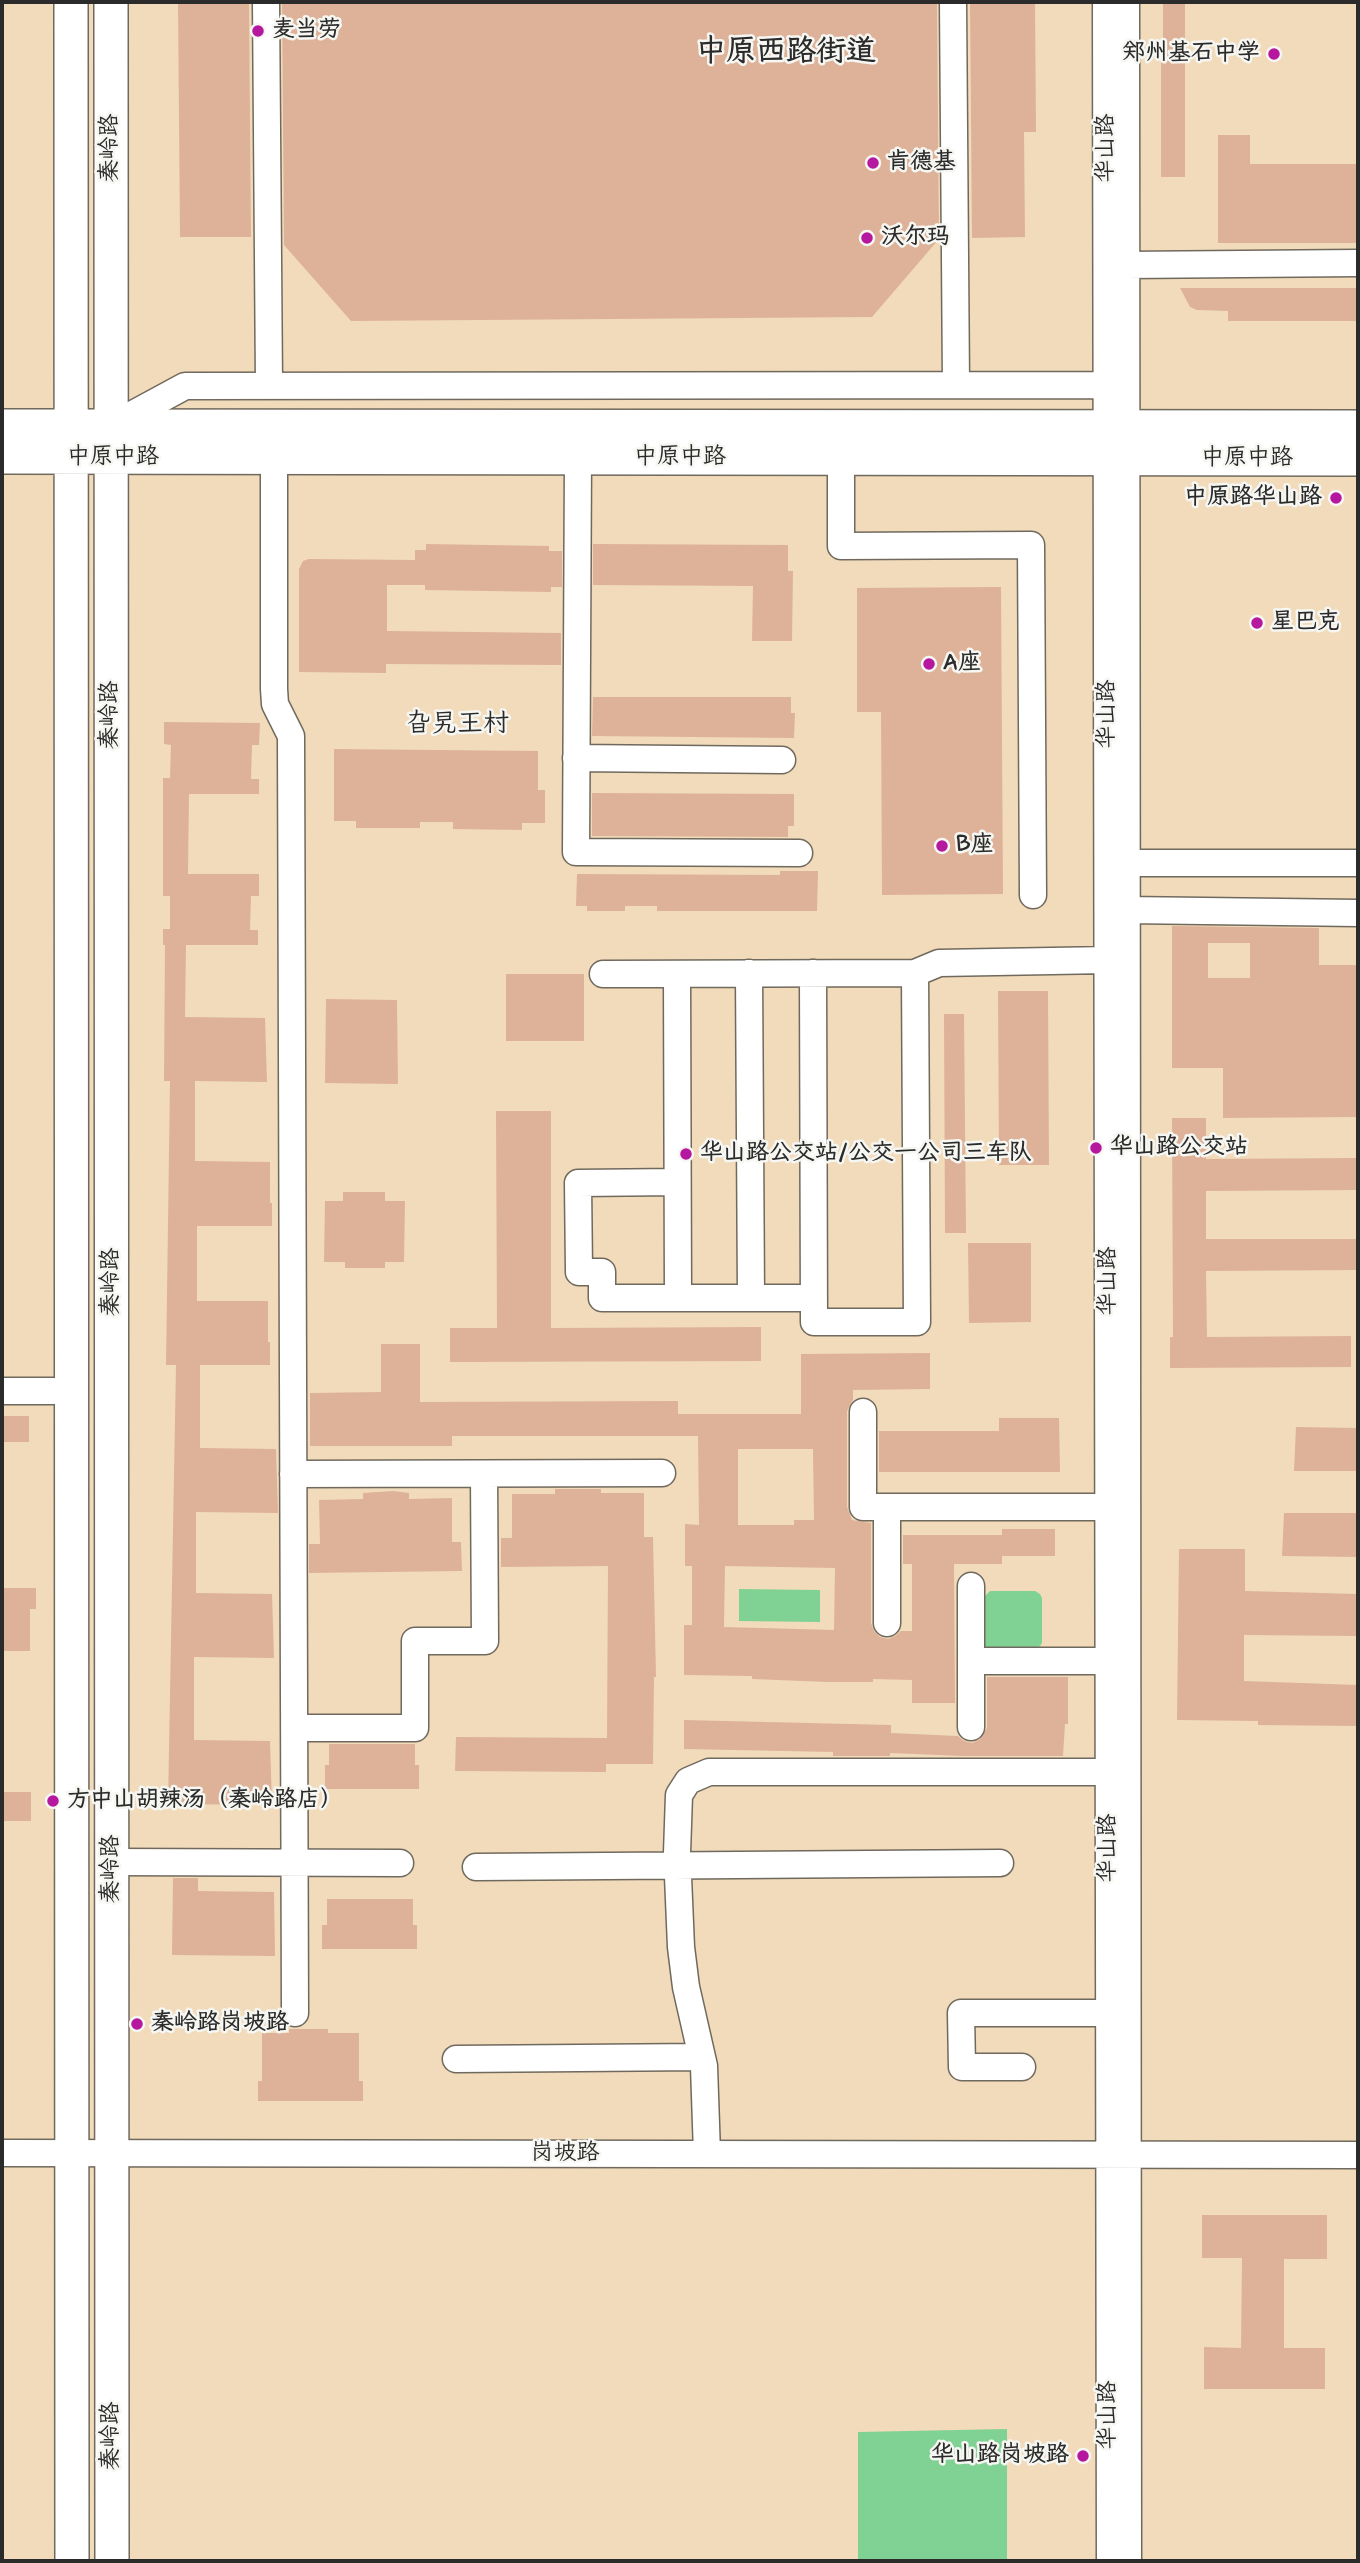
<!DOCTYPE html>
<meta charset="utf-8">
<style>
body{margin:0}
#map{position:relative;width:1360px;height:2563px;overflow:hidden;background:#f1dbbb;font-family:Mynerve,sans-serif}
canvas{display:block}
.frame{position:absolute;inset:0;border:4px solid #2b2b2b;pointer-events:none}
</style>
<div id="map">
<canvas width="1360" height="2563"></canvas>
<div class="frame"></div>
</div>
<script>
const c = document.querySelector('canvas').getContext('2d');
c.lineJoin = 'round';
function paint(path, color) { c.fillStyle = color; c.fill(path, 'evenodd'); }
const toPath = rows => new Path2D(rows.map(r => 'M' + r).join(''));
function stroke(path, color, width, dash) { c.strokeStyle = color; c.lineWidth = width; c.lineCap = dash ? 'butt' : 'round'; c.setLineDash(dash || []); c.stroke(path); }
function write(font, color, halo, rows, align = 'center') {
  c.font = font + ' Mynerve,"LXGW WenKai TC",sans-serif'; c.lineWidth = 5; c.setLineDash([]); c.textBaseline = 'middle'; c.strokeStyle = halo; c.fillStyle = color; for (const [text, x, y, turn = 0] of rows) {
    c.save(); c.translate(x, y); c.rotate((+turn || 0) * Math.PI / 180); c.textAlign = isNaN(turn) ? turn : align; if (halo) c.strokeText(text, 0, 0); c.fillText(text, 0, 0); c.restore();
  }
}
paint(toPath([
 [739,1589,820,1590,820,1622,739,1621],
 [990,1591,1035,1591,1040,1594,1042,1598,1042,1643,1040,1646,1035,1650,990,1650,985,1647,983,1643,983,1598],
 [1007,2429,1007,2561,858,2561,858,2432]
]), '#80d294');
paint(toPath([
 [178,2,249,2,251,237,180,237],
 [282,2,937,2,939,239,872,317,351,321,284,245],
 [970,2,1035,2,1036,132,1024,132,1025,237,972,238],
 [1163,2,1185,2,1185,177,1161,177,1161,44,1163,44],
 [1218,135,1250,135,1250,164,1358,164,1358,243,1218,243],
 [1180,288,1358,288,1358,321,1228,321,1228,311,1197,310,1190,307],
 [426,544,549,546,549,551,562,551,562,587,551,587,551,592,425,590,425,585,387,585,387,631,561,633,561,665,386,664,386,673,299,672,299,569,303,561,309,559,415,560,415,550,426,550],
 [593,544,788,545,788,571,793,571,792,641,752,641,753,586,593,585],
 [1001,587,1003,894,882,895,881,712,857,712,857,588],
 [593,697,791,697,791,713,795,713,794,738,592,736],
 [164,722,260,723,259,745,252,745,251,779,259,779,259,794,189,794,188,874,259,874,259,896,251,896,250,930,258,930,258,945,186,945,185,1017,265,1018,267,1082,195,1081,195,1161,270,1162,270,1203,272,1203,272,1226,197,1226,197,1301,268,1301,268,1342,270,1342,270,1365,200,1365,200,1448,276,1449,278,1513,196,1512,196,1593,272,1594,274,1658,194,1657,194,1740,270,1741,272,1805,168,1804,176,1365,166,1365,170,1081,164,1081,165,945,163,945,163,929,170,929,170,896,163,896,163,778,170,778,171,745,164,744],
 [334,749,538,751,538,790,545,790,545,823,522,823,522,830,453,829,453,822,420,822,420,828,356,828,356,821,334,821],
 [592,793,794,794,794,826,788,826,788,837,592,836],
 [780,871,818,871,817,911,657,911,657,906,625,906,625,911,587,911,587,906,576,906,577,874,780,875],
 [1172,926,1319,928,1319,965,1358,965,1358,1117,1223,1118,1223,1068,1172,1068],
 [1208,943,1250,943,1250,978,1208,978],
 [506,974,584,974,584,1041,506,1041],
 [998,991,1048,991,1049,1165,999,1165],
 [326,999,397,1000,398,1084,325,1083],
 [944,1014,964,1014,966,1233,945,1233],
 [496,1111,551,1111,551,1328,761,1327,761,1361,450,1362,450,1328,497,1328],
 [1172,1118,1206,1118,1206,1159,1358,1158,1358,1190,1206,1191,1206,1239,1358,1239,1358,1270,1206,1271,1207,1337,1351,1336,1351,1367,1170,1368,1170,1337,1173,1337],
 [343,1192,385,1192,385,1201,405,1201,404,1262,385,1262,385,1268,345,1268,345,1262,324,1262,325,1201,343,1201],
 [968,1243,1031,1243,1031,1322,969,1323],
 [381,1344,420,1344,420,1402,678,1401,678,1414,801,1414,801,1354,930,1353,930,1389,853,1390,853,1400,847,1411,847,1507,852,1520,871,1523,871,1623,874,1631,880,1637,888,1639,895,1636,901,1631,912,1631,912,1564,903,1564,903,1535,1002,1535,1002,1529,1055,1529,1055,1556,1002,1556,1002,1564,954,1564,955,1703,912,1703,912,1680,873,1679,873,1682,828,1682,752,1679,752,1676,684,1675,684,1625,692,1625,692,1566,685,1566,685,1524,699,1525,698,1436,452,1436,452,1446,310,1446,310,1393,381,1392],
 [738,1449,813,1449,814,1520,794,1520,794,1525,738,1525],
 [725,1566,835,1568,834,1630,724,1627],
 [2,1416,29,1416,29,1442,2,1442],
 [999,1418,1059,1418,1060,1472,879,1472,879,1431,999,1431],
 [1296,1427,1358,1428,1358,1471,1294,1471],
 [555,1489,601,1489,601,1493,644,1493,644,1537,653,1537,656,1677,654,1677,653,1764,606,1764,606,1772,455,1771,456,1737,607,1738,608,1566,501,1567,501,1538,512,1538,512,1494,555,1494],
 [393,1491,409,1493,409,1499,452,1498,452,1542,461,1542,462,1571,309,1573,309,1544,320,1544,319,1500,363,1499,363,1493],
 [1284,1513,1358,1513,1358,1557,1282,1556],
 [1179,1549,1245,1549,1245,1591,1358,1594,1358,1636,1244,1635,1244,1681,1358,1685,1358,1726,1258,1725,1258,1721,1177,1720],
 [2,1588,36,1588,36,1609,30,1609,30,1651,2,1651],
 [987,1677,1068,1677,1068,1724,1065,1724,1063,1756,962,1756,890,1753,890,1756,833,1756,833,1752,684,1749,684,1720,891,1725,891,1733,958,1736,964,1741,972,1743,979,1740,987,1728],
 [329,1744,415,1744,415,1765,419,1765,419,1789,325,1789,325,1765,329,1765],
 [2,1792,31,1792,31,1821,2,1821],
 [173,1878,198,1878,198,1891,274,1892,275,1956,172,1955],
 [327,1899,413,1899,413,1925,417,1925,417,1949,322,1949,322,1925,327,1925],
 [289,2029,328,2029,328,2033,359,2033,359,2081,363,2081,363,2101,258,2101,258,2081,262,2081,262,2033,289,2033],
 [1202,2215,1327,2215,1327,2259,1284,2259,1284,2348,1325,2348,1325,2389,1204,2389,1204,2347,1241,2348,1242,2258,1202,2258]
]), '#deb298');
const minor = toPath([
 [266,2,269,386],
 [953,2,956,385],
 [1106,2,1110,2561],
 [1126,2,1128,2561],
 [1126,265,1358,263],
 [111,426,185,386,1107,385],
 [274,458,274,689,275,704,291,736,295,2013],
 [578,458,576,852,799,853],
 [841,459,841,546,1031,545,1033,895],
 [576,758,782,760],
 [1127,863,1358,863],
 [1127,910,1358,913],
 [749,973,751,1298],
 [813,973,814,1322,917,1322,915,973],
 [603,974,915,973,939,963,1108,960],
 [677,974,678,1298,814,1298],
 [677,1182,578,1183,579,1272,602,1272,602,1298,678,1298],
 [2,1391,72,1391],
 [863,1412,863,1507,1109,1507],
 [293,1474,662,1473],
 [887,1507,887,1623],
 [971,1586,971,1727],
 [971,1661,1109,1661],
 [294,1728,415,1728,415,1641,485,1641,484,1474],
 [112,1862,400,1863],
 [476,1867,1000,1863],
 [456,2059,702,2057],
 [1022,2067,962,2067,961,2013,1109,2013],
 [2,2153,1358,2155],
 [707,2154,704,2066,686,1987,681,1947,677,1853,679,1795,688,1781,709,1772,1109,1772]
]);
const major = toPath([
 [71,2,72,2561],
 [111,2,112,2561],
 [2,426,1358,427],
 [2,457,1358,459]
]);
stroke(minor, '#70695d', 29);
stroke(major, '#70695d', 36);
stroke(toPath([
 [1358,2133,1358,1734]
]), '#70695d', 3.5, [2, 5]);
stroke(minor, '#fff', 26);
stroke(major, '#fff', 33);
for (const [x, y, r, color] of [
 [258,31,7,"#b5179e"],
 [1274,54,7,"#b5179e"],
 [873,163,7,"#b5179e"],
 [867,238,7,"#b5179e"],
 [1336,498,7,"#b5179e"],
 [1257,623,7,"#b5179e"],
 [929,664,7,"#b5179e"],
 [942,846,7,"#b5179e"],
 [1096,1148,7,"#b5179e"],
 [686,1154,7,"#b5179e"],
 [53,1801,7,"#b5179e"],
 [137,2024,7,"#b5179e"],
 [1083,2456,7,"#b5179e"]
]) { const dot = new Path2D(); dot.arc(x, y, r, 0, 2 * Math.PI); c.fillStyle = color; c.fill(dot); stroke(dot, '#f6f6f2', 2.5); }
write('bold 23px', '#2b2b2b', '#f6f6f2', [
 ["麦当劳",272,31],
 ["郑州基石中学",1260,54,"right"],
 ["肯德基",887,163],
 ["沃尔玛",881,238],
 ["中原路华山路",1322,498,"right"],
 ["星巴克",1271,623],
 ["A座",943,664],
 ["B座",956,846],
 ["华山路公交站",1110,1148],
 ["华山路公交站/公交一公司三车队",700,1154],
 ["方中山胡辣汤（秦岭路店）",67,1801],
 ["秦岭路岗坡路",151,2024],
 ["华山路岗坡路",1069,2456,"right"]
], 'left');
write('23px', '#2b2b2b', '#f6f6f2', [
 ["秦岭路",111,148,-90],
 ["华山路",1107,148,-90],
 ["中原中路",113,458],
 ["中原中路",680,458],
 ["中原中路",1247,459],
 ["华山路",1108,714,-90],
 ["秦岭路",111,715,-90],
 ["华山路",1109,1281,-90],
 ["秦岭路",112,1282,-90],
 ["华山路",1109,1848,-90],
 ["秦岭路",112,1869,-90],
 ["岗坡路",565,2154],
 ["华山路",1109,2415,-90],
 ["秦岭路",112,2436,-90]
]);
write('26px', '#2b2b2b', '#f6f6f2', [
 ["旮旯王村",457,726]
]);
write('bold 30px', '#2b2b2b', '#f6f6f2', [
 ["中原西路街道",786,54]
]);
</script>
